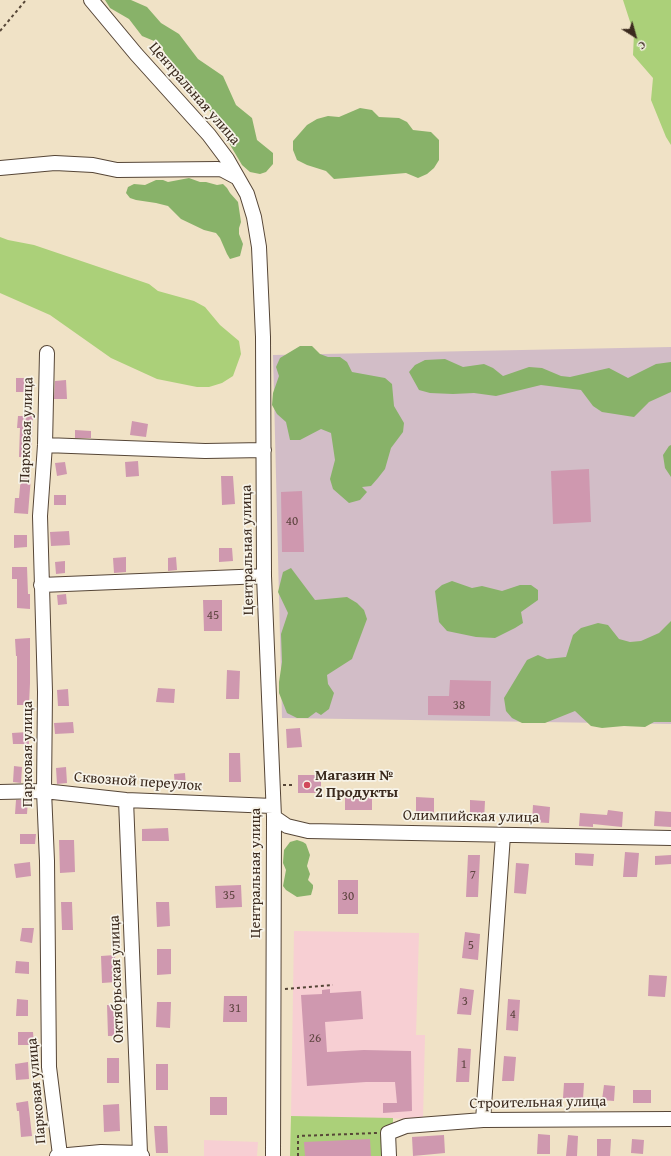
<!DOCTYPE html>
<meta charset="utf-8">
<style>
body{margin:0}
#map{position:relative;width:671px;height:1156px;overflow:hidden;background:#f0e2c6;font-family:"Gentium Book Plus",serif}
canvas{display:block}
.north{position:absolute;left:615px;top:16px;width:40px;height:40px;-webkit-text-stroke:3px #f7f3e8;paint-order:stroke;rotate:143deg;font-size:11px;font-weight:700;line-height:16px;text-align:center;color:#3b2a1e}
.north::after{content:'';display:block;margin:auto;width:14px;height:18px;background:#3b2a1e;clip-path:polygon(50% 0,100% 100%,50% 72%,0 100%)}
</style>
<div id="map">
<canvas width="671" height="1156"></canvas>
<div class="north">С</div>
</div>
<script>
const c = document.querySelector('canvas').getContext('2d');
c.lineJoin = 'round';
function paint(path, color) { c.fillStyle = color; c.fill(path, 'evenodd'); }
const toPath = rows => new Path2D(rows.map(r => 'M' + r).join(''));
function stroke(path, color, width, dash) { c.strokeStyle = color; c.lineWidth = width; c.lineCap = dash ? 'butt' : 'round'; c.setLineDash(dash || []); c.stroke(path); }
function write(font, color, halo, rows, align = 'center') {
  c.font = font + ' "Gentium Book Plus",serif'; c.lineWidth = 3.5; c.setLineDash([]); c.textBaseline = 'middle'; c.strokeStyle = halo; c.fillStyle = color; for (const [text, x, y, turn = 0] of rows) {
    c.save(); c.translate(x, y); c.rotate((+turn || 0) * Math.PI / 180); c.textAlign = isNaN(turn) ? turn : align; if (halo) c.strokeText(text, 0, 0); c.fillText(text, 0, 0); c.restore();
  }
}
paint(toPath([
 [294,931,419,933,416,1035,425,1035,423,1119,291,1116],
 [204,1140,258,1142,257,1156,204,1156]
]), '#f7cfd3');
paint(toPath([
 [671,347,671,724,282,718,273,355]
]), '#d2bdc7');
paint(toPath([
 [623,0,671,0,671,145,666,137,651,100,653,78,633,55,634,34],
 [0,237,8,240,34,245,149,284,158,291,194,301,205,307,220,325,239,341,241,354,233,376,222,383,209,387,197,387,157,379,111,358,50,315,0,293],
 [291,1116,393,1118,392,1156,290,1156]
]), '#abd079');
paint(toPath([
 [105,0,131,0,147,7,161,23,179,34,198,59,223,76,236,105,252,118,257,140,273,153,273,164,266,172,260,174,250,172,242,165,210,111,192,99,159,43,142,36,129,19,110,8],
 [360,108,372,110,379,117,399,118,407,122,413,130,431,132,439,140,439,160,434,168,427,174,418,178,406,173,334,179,326,171,307,165,297,160,293,150,293,141,307,125,317,119,328,116,339,117],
 [189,178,200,182,206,182,217,185,223,184,227,188,230,193,238,202,241,222,239,228,239,234,243,244,240,256,230,259,227,254,220,238,216,233,204,230,181,219,168,206,156,203,136,200,130,198,126,193,128,187,134,184,145,185,156,180,163,180,168,182],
 [300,346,312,346,320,354,328,357,340,357,347,362,352,372,385,378,392,384,394,406,404,423,403,432,391,448,385,469,378,478,371,486,362,487,367,492,360,500,349,503,333,489,330,479,335,460,331,433,321,429,300,440,290,440,286,422,277,414,272,405,273,393,279,376,276,367,280,358],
 [445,359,463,367,484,364,493,368,503,376,529,367,542,368,561,376,570,377,609,368,628,378,656,364,671,362,671,392,649,402,634,417,602,412,593,406,581,390,541,385,496,396,474,393,453,394,430,393,419,390,409,372,415,365,425,360],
 [671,445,671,477,665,468,663,455,669,446],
 [291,568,315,600,347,597,357,603,364,610,367,619,352,659,327,675,328,684,334,693,329,709,321,715,316,712,308,718,297,718,287,713,279,693,279,682,282,662,281,634,288,613,278,592,283,572],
 [452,581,472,588,482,586,502,591,520,585,531,585,538,590,538,600,521,612,523,623,515,628,495,638,476,637,447,631,439,622,435,591,442,585],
 [671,621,671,722,654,722,645,727,624,726,602,728,591,726,575,711,545,723,522,723,512,718,506,711,504,698,527,660,538,655,547,659,566,657,573,635,581,628,598,623,608,625,619,639,630,642,641,641,659,633],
 [297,840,303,842,306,844,310,855,307,866,310,874,308,880,313,885,313,888,311,895,297,897,286,890,283,886,286,870,283,863,284,850,290,842]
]), '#88b269');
paint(toPath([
 [16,378,33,378,33,392,16,392],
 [66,380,67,399,54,399,55,381],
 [18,416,33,416,31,457,19,457,20,428,17,428],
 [132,421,148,424,146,437,130,435],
 [75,430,91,431,91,438,75,438],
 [138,461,139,476,126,477,125,462],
 [65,462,67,474,57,476,55,463],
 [589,469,591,522,553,524,551,471],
 [21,476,31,477,28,514,14,513,15,498,19,498],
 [221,476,233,476,235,504,222,505],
 [302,491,304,552,282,552,281,492],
 [54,495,66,495,66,505,54,505],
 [69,531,70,545,51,546,50,532],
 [14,535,27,535,27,547,14,548],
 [219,548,232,548,233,561,219,562],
 [126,557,126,572,114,573,113,558],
 [176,557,177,570,168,571,168,558],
 [65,561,65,573,56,574,55,562],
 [12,567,27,567,28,594,30,594,30,609,17,608,17,579,12,579],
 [66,594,67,604,58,605,57,595],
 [203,600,222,600,222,631,204,631],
 [30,638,30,683,29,705,17,705,17,656,16,656,15,639],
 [227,670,240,671,239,699,226,699],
 [450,680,491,681,490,716,428,715,428,696,449,696],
 [158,688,175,689,174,703,156,702],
 [68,689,69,706,58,706,57,690],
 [73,722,74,733,55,734,54,723],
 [300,728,302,747,287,748,286,729],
 [28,732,29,744,13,744,12,733],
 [229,753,240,753,241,782,229,782],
 [14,766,22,767,21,783,13,782],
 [66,767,67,783,57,784,56,768],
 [185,773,186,787,175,788,174,774],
 [298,775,321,775,321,793,298,793],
 [345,795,372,795,372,810,345,810],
 [416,797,434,798,434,817,416,816],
 [16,800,28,800,27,814,15,814],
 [470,800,485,801,484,821,470,820],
 [533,805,550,807,549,823,532,822],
 [608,810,623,812,622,827,593,824,593,827,579,826,580,813,607,815],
 [655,811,671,812,671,827,654,826],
 [168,828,169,841,142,841,142,829],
 [20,834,36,834,35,844,20,844],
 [59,840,74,840,75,872,60,873],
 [625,852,639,853,637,877,623,877],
 [575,853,594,854,593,866,575,865],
 [468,855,480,855,478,897,466,897],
 [671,855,671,864,655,865,655,856],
 [30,862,31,876,16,878,14,864],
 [516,863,529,864,526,894,514,893],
 [338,880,358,880,358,914,338,914],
 [241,885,242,907,216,908,215,886],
 [61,902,72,902,73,930,62,930],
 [156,902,169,902,170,926,157,927],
 [22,928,34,928,32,943,20,941],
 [465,932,480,934,478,960,462,958],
 [157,949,171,949,171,974,157,975],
 [115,955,116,982,102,983,101,956],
 [16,961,29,962,29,974,15,973],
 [649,975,667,976,665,997,648,996],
 [460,988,474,990,471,1015,457,1014],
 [330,989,330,993,361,991,363,1019,325,1022,327,1052,364,1050,411,1051,412,1111,383,1113,383,1103,397,1103,395,1082,366,1082,307,1086,301,995,322,994,322,990],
 [224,996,247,996,247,1022,223,1022],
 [17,999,28,1000,28,1016,16,1016],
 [508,999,520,1000,518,1031,506,1030],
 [157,1002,171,1002,170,1028,156,1027],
 [107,1005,117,1005,118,1036,108,1036],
 [18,1032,33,1032,34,1045,18,1045],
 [458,1048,471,1049,469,1082,456,1082],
 [504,1056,516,1057,514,1081,502,1081],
 [107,1058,119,1058,119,1083,107,1083],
 [28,1062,29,1079,16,1080,15,1064],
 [156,1064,168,1064,168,1090,156,1090],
 [564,1083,584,1083,583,1099,563,1098],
 [604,1085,615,1086,614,1101,602,1100],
 [633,1090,651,1090,651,1103,633,1103],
 [210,1097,227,1097,227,1115,210,1115],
 [28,1101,32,1136,21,1137,19,1111,17,1111,16,1103],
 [119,1104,120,1131,104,1132,103,1105],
 [154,1126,167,1126,168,1153,156,1153],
 [538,1134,550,1135,550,1154,537,1154],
 [444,1135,445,1153,413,1156,412,1137],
 [568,1135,578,1136,577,1156,566,1156],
 [370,1139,371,1156,305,1156,304,1142],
 [597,1139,611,1139,610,1156,597,1156],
 [632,1139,644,1140,643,1154,631,1153]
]), '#cf98af');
const minor = toPath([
 [91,0,136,54,209,135,227,159,247,194,254,217,259,247,263,337,264,576,274,817,273,1156],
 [0,168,55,163,93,165,117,170,218,169,223,170,238,178],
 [47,353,45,445,40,516,45,692,44,791,47,861,49,1067,60,1155],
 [45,445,205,451,264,450],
 [41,585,264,576],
 [0,792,44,791,126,800,273,806],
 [126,800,140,1153,142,1156],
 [274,817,287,826,308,831,671,838],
 [483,1120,503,835],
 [57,1156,101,1152,140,1153],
 [389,1156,388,1133,406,1126,483,1120,671,1119]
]);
stroke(minor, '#564637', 16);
stroke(toPath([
 [0,31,26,0],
 [283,785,294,785],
 [285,989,333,985],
 [298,1156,298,1136,377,1133]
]), '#564637', 2, [3, 3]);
stroke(minor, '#fff', 14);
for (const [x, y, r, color] of [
 [307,785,4,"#d1495b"]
]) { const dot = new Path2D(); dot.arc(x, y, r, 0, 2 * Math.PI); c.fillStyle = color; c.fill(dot); stroke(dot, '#f7f3e8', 1.5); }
write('13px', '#604642', null, [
 ["40",292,522],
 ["45",213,616],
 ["38",459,706],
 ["7",473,876],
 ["35",229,896],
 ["30",348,897],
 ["5",471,946],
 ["3",465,1002],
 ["31",235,1009],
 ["4",513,1015],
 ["26",315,1039],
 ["1",464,1065]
]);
write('15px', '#3b2a1e', '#f7f3e8', [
 ["Центральная улица",194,94,49],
 ["Парковая улица",27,430,-88],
 ["Центральная улица",248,550,-91],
 ["Парковая улица",28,754,-90],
 ["Сквозной переулок",138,782,4],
 ["Олимпийская улица",471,817,1],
 ["Центральная улица",256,873,-90],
 ["Октябрьская улица",117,979,-92],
 ["Парковая улица",37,1091,-95],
 ["Строительная улица",538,1103,-1]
]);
write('bold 15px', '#3b2a1e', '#f7f3e8', [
 ["Магазин №",315,776],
 ["2 Продукты",315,793]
], 'left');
</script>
